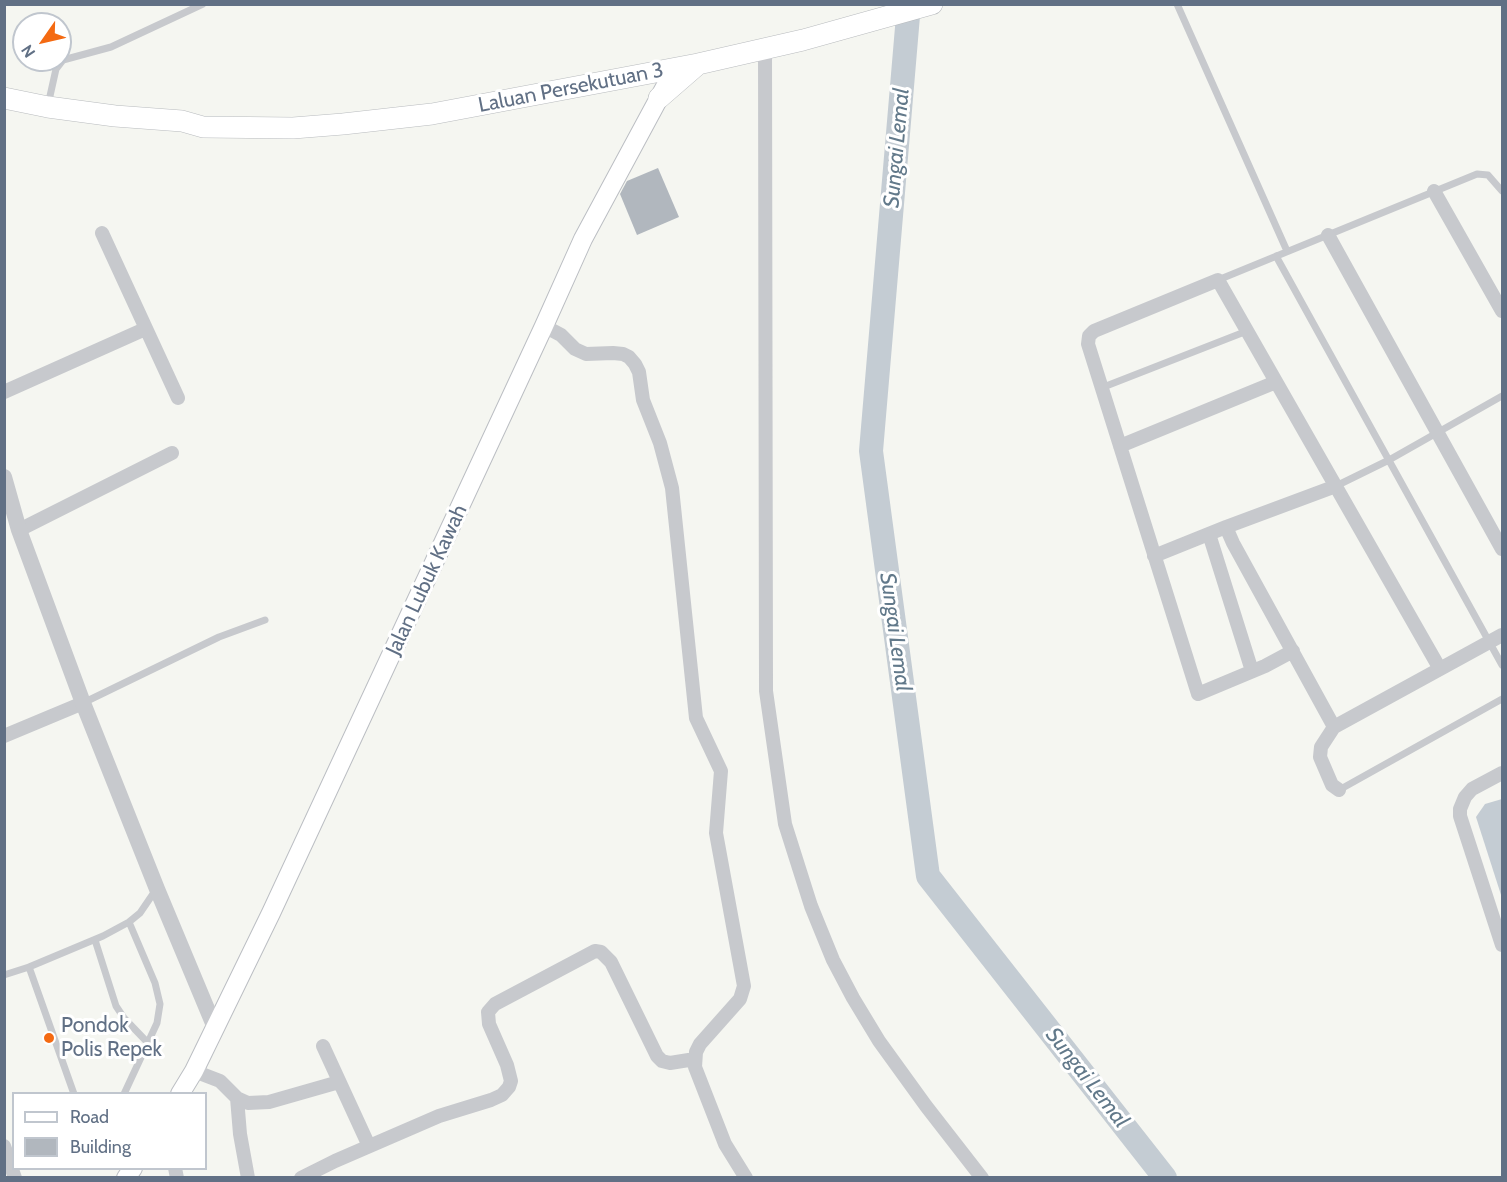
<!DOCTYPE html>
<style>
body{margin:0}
#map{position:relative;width:1507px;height:1182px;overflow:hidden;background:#f5f6f1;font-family:Cabin,sans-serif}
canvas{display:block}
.frame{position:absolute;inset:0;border:6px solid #617085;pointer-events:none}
.legend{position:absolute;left:12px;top:1092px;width:195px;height:78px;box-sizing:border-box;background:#fff;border:2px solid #c0c6ce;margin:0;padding:8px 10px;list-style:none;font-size:18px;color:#617085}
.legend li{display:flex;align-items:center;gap:12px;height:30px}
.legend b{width:30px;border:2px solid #c0c6ce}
.north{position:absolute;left:12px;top:12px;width:60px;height:60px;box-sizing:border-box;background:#fff;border:2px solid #c0c6ce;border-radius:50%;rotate:236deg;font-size:16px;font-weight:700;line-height:24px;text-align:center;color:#617085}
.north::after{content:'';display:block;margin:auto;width:21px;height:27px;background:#f46a12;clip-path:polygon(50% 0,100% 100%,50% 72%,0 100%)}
</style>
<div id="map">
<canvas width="1507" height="1182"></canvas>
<div class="frame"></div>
<ul class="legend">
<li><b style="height:8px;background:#fff"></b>Road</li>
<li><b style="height:16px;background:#b1b7be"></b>Building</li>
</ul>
<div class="north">N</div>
</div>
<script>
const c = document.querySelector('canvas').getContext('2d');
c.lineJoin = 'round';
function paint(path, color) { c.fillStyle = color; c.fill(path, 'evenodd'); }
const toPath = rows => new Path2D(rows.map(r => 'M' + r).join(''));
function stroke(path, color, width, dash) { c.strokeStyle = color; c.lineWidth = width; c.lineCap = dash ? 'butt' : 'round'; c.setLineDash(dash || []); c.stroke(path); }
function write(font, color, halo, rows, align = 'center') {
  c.font = font + ' Cabin,sans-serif'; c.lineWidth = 6; c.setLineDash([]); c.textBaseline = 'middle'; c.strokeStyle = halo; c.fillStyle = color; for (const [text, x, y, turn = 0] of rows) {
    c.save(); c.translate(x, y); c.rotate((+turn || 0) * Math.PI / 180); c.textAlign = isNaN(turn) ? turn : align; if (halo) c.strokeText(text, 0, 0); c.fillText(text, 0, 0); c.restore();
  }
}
paint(toPath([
 [1502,799,1502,898,1476,817,1485,804]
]), '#c4ccd3');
stroke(toPath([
 [909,4,871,451,928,876,1165,1178]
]), '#c4ccd3', 24);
paint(toPath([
 [658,168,679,217,637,235,620,194,627,181]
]), '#b1b7be');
const secondary = toPath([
 [180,1094,194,1071,271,913,544,326,583,239,666,85],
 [126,1178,133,1168]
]);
const trunk = toPath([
 [4,98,48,107,115,116,182,121,203,127,293,128,343,124,432,114,698,64,803,40,932,4],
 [659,98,697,65]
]);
stroke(secondary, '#bbbec3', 20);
stroke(trunk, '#b8bbbe', 22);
stroke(toPath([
 [1177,4,1287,251],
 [48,105,56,69,63,60,111,47,203,4],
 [1276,256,1502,665],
 [1218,280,1477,174,1488,175,1502,191],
 [1101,388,1247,331],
 [1336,486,1389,460,1502,396],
 [85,702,219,637,265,620],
 [1339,790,1502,699],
 [95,940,116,1006,124,1018,148,1043],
 [4,975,29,967],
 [74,1094,29,967,103,936,129,922,140,913,155,891],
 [124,1094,157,1023,160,1004,155,983,129,922]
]), '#c7c9cd', 7);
stroke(toPath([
 [765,49,766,691,785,824,811,906,833,960,853,998,879,1041,926,1106,982,1178],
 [1434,191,1502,311],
 [102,233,178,398],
 [1328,235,1502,549],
 [544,326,561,335,575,349,586,354,613,353,623,354,629,357,635,364,639,372,643,400,660,443,672,488,696,718,721,771,716,833,744,986,740,999,700,1044,696,1052,695,1067,725,1144,746,1178],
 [4,392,145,329],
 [1120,446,1276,382],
 [1226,527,1233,543,1334,727],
 [19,530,172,453],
 [1209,534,1252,671],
 [1154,556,1226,527,1336,486],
 [1293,651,1265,666,1198,694,1088,344,1089,336,1094,331,1218,280,1440,669],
 [4,736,83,703],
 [1502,773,1472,789,1465,797,1460,809,1460,816,1502,945],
 [1339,790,1332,785,1320,757,1321,747,1334,727,1502,635],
 [323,1046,369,1146],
 [194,1071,220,1081,237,1098,248,1103,269,1102,339,1082],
 [237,1098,240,1134,248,1178],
 [4,1146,15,1178],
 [175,1168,177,1178],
 [301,1178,335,1161,439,1116,491,1100,502,1095,509,1087,511,1081,507,1065,489,1024,488,1012,495,1004,595,951,601,952,611,962,657,1056,662,1061,670,1063,695,1059]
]), '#c7c9cd', 14);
stroke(toPath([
 [4,477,19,530,83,703,157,889,215,1028]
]), '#c7c9cd', 16);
stroke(secondary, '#fff', 18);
stroke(trunk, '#fff', 21);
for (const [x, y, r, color] of [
 [49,1038,6,"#f46a12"]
]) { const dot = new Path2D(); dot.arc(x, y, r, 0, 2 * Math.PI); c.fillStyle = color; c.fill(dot); stroke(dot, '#fff', 2); }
write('21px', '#617085', '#fff', [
 ["Laluan Persekutuan 3",571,88,-11],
 ["Jalan Lubuk Kawah",427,580,-65]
]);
write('21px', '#617085', '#fff', [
 ["Pondok",61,1026],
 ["Polis Repek",61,1050]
], 'left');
write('italic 22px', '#62798a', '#fff', [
 ["Sungai Lemal",897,148,-85],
 ["Sungai Lemal",895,632,82],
 ["Sungai Lemal",1087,1078,52]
]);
</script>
